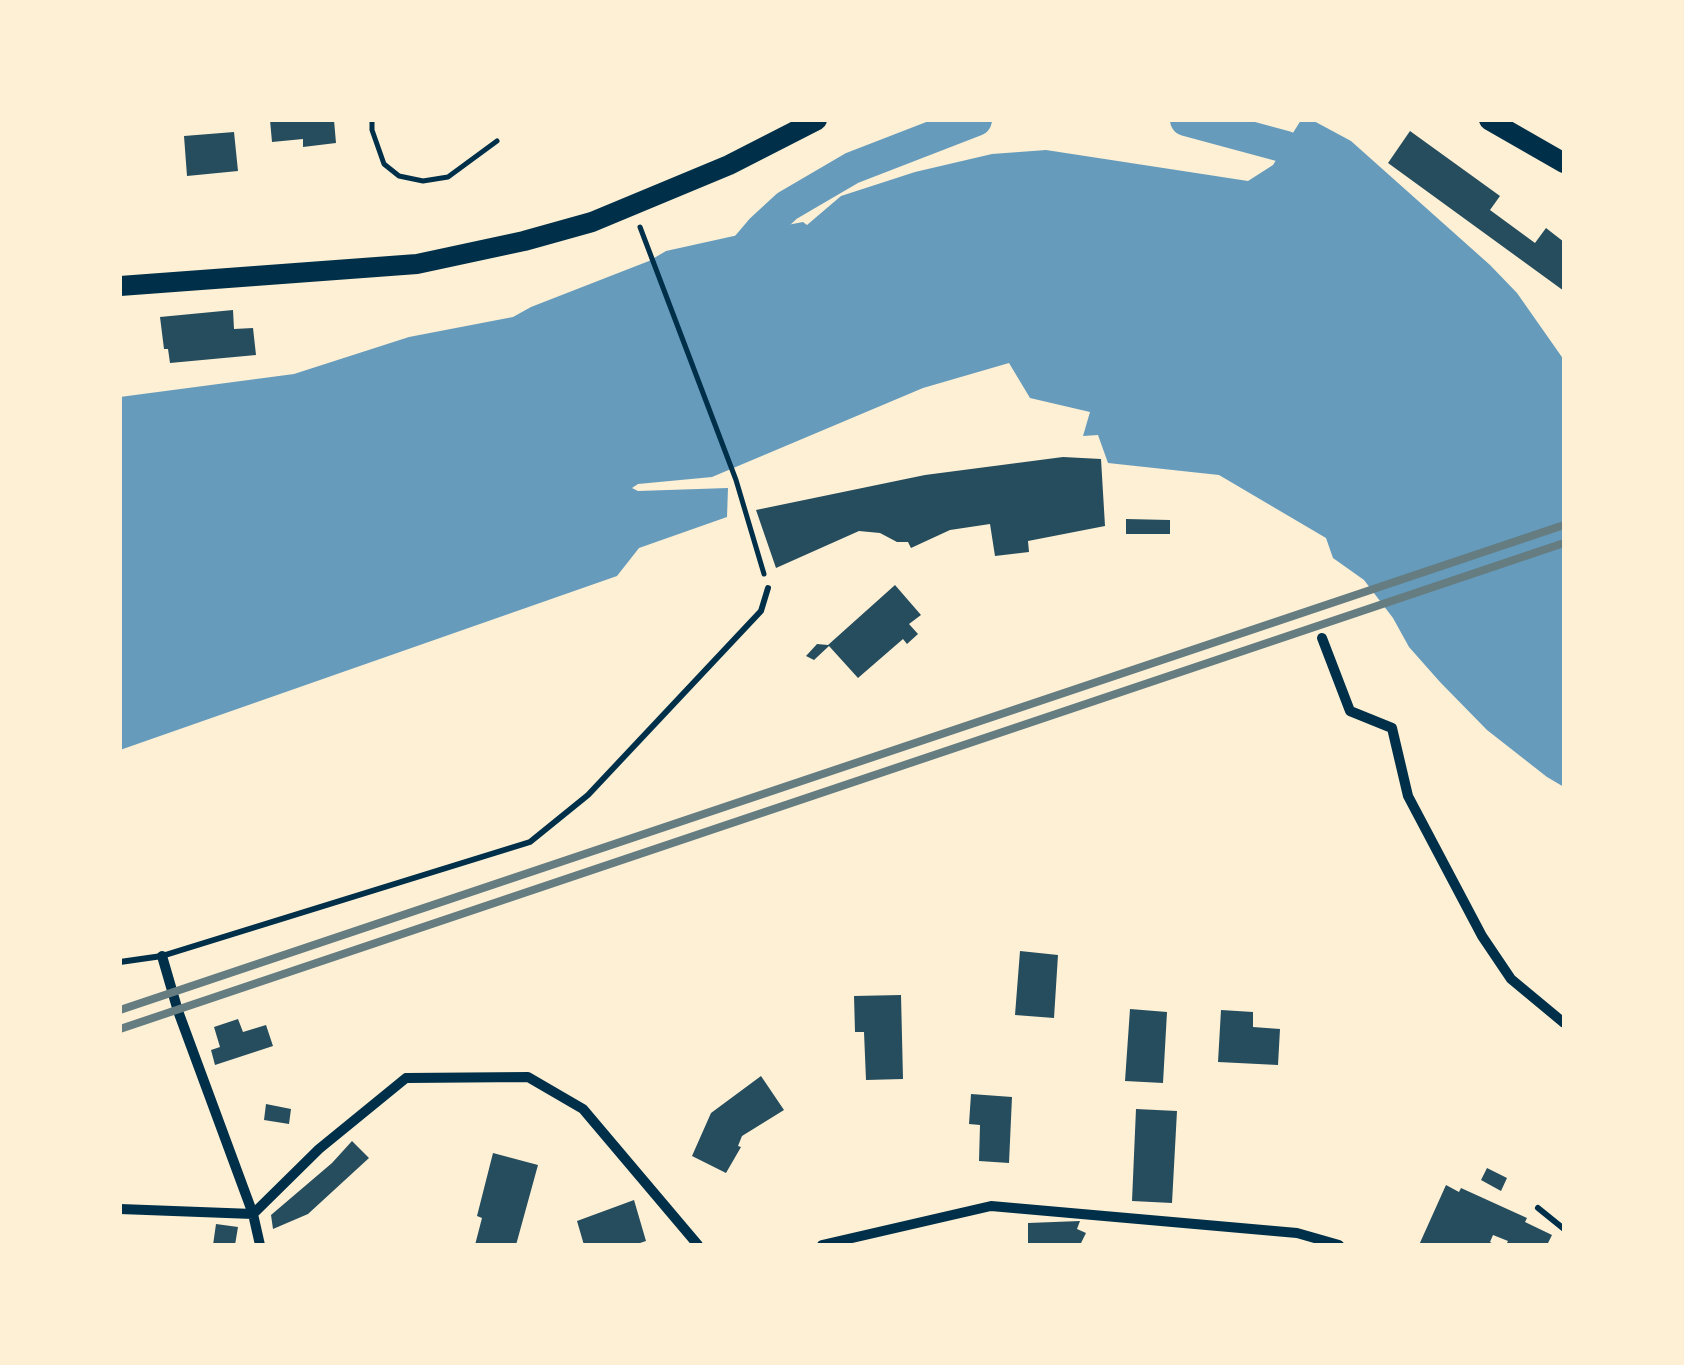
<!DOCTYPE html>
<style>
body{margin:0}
#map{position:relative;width:1684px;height:1365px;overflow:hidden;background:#fdf0d5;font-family:Georgia,serif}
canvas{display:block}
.frame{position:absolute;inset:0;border:122px solid #fdf0d5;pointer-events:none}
</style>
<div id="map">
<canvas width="1684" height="1365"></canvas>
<div class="frame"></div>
</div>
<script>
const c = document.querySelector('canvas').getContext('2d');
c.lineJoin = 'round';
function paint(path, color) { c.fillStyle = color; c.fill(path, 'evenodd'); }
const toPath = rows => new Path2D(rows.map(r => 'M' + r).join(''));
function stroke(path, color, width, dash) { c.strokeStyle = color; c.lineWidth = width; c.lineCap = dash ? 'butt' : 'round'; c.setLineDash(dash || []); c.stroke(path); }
paint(toPath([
 [1301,120,1312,120,1351,141,1490,265,1517,293,1564,360,1564,787,1547,777,1487,730,1440,682,1409,647,1393,618,1364,580,1333,558,1326,538,1219,475,1108,463,1098,435,1083,436,1090,412,1030,398,1009,363,923,388,712,477,638,484,632,488,638,491,728,488,727,517,639,548,617,576,120,750,120,397,294,374,409,337,513,317,531,307,649,261,666,251,761,230,803,222,807,225,841,196,915,172,992,154,1046,150,1248,181,1273,165]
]), '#669bbc');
stroke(toPath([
 [1186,120,1286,147,1316,176],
 [734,262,761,230,787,206,852,168,976,120]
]), '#669bbc', 32);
paint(toPath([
 [270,120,334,120,336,143,303,147,303,139,272,142],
 [1410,131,1500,196,1490,210,1535,243,1546,228,1564,242,1564,291,1388,163],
 [234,132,238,171,187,176,184,136],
 [233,310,234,329,253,328,256,355,170,363,168,349,164,349,160,317],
 [1063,457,1101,459,1105,526,1028,541,1029,552,995,556,990,524,950,530,911,548,908,542,897,542,880,533,859,531,776,568,756,510,925,475],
 [1126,519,1170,520,1170,534,1126,534],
 [895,585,921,615,909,624,918,634,907,644,903,639,858,678,829,646,814,660,806,656,817,644,828,645],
 [1020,951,1058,955,1054,1018,1015,1015],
 [901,995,903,1079,866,1080,864,1032,855,1032,854,996],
 [1130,1009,1167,1012,1163,1083,1125,1081],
 [1221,1010,1253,1012,1253,1027,1280,1029,1278,1065,1218,1062],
 [238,1019,243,1032,266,1025,273,1046,215,1065,211,1050,220,1047,214,1027],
 [761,1076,784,1110,742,1136,738,1146,741,1147,726,1173,692,1156,711,1113],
 [971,1094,1012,1097,1009,1163,979,1161,980,1125,969,1124],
 [266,1104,291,1109,289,1124,264,1120],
 [1136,1109,1177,1111,1172,1203,1132,1201],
 [352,1141,369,1158,308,1214,273,1229,271,1215,332,1163],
 [493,1153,538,1165,516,1245,475,1245,482,1218,477,1216],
 [1487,1168,1507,1178,1501,1191,1481,1180],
 [1446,1185,1459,1192,1461,1188,1527,1218,1525,1222,1552,1235,1547,1245,1506,1245,1508,1241,1493,1235,1490,1242,1495,1245,1419,1245],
 [634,1200,646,1241,634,1245,584,1245,577,1221],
 [1080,1221,1077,1229,1086,1233,1080,1245,1028,1245,1028,1223],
 [216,1224,238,1227,235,1245,213,1245]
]), '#264d5e');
stroke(toPath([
 [372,120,372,130,384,164,399,176,423,181,448,177,497,141],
 [640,227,736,480,764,574]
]), '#003049', 5);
stroke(toPath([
 [120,962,162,956,530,842,588,795,761,611,768,588],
 [1538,1208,1564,1229]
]), '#003049', 6);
stroke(toPath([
 [1322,638,1350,711,1392,728,1408,796,1482,936,1511,979,1564,1023],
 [162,956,178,1011,253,1214,260,1245],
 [120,1209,253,1214,319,1149,406,1078,528,1077,583,1109,698,1245],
 [822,1245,991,1206,1297,1233,1339,1245]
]), '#003049', 10);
stroke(toPath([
 [1489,120,1564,163],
 [120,286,417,264,524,241,592,222,729,165,817,120]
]), '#003049', 20);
stroke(toPath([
 [120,1010,1564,525],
 [120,1029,1564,543]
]), '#657d81', 8);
</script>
